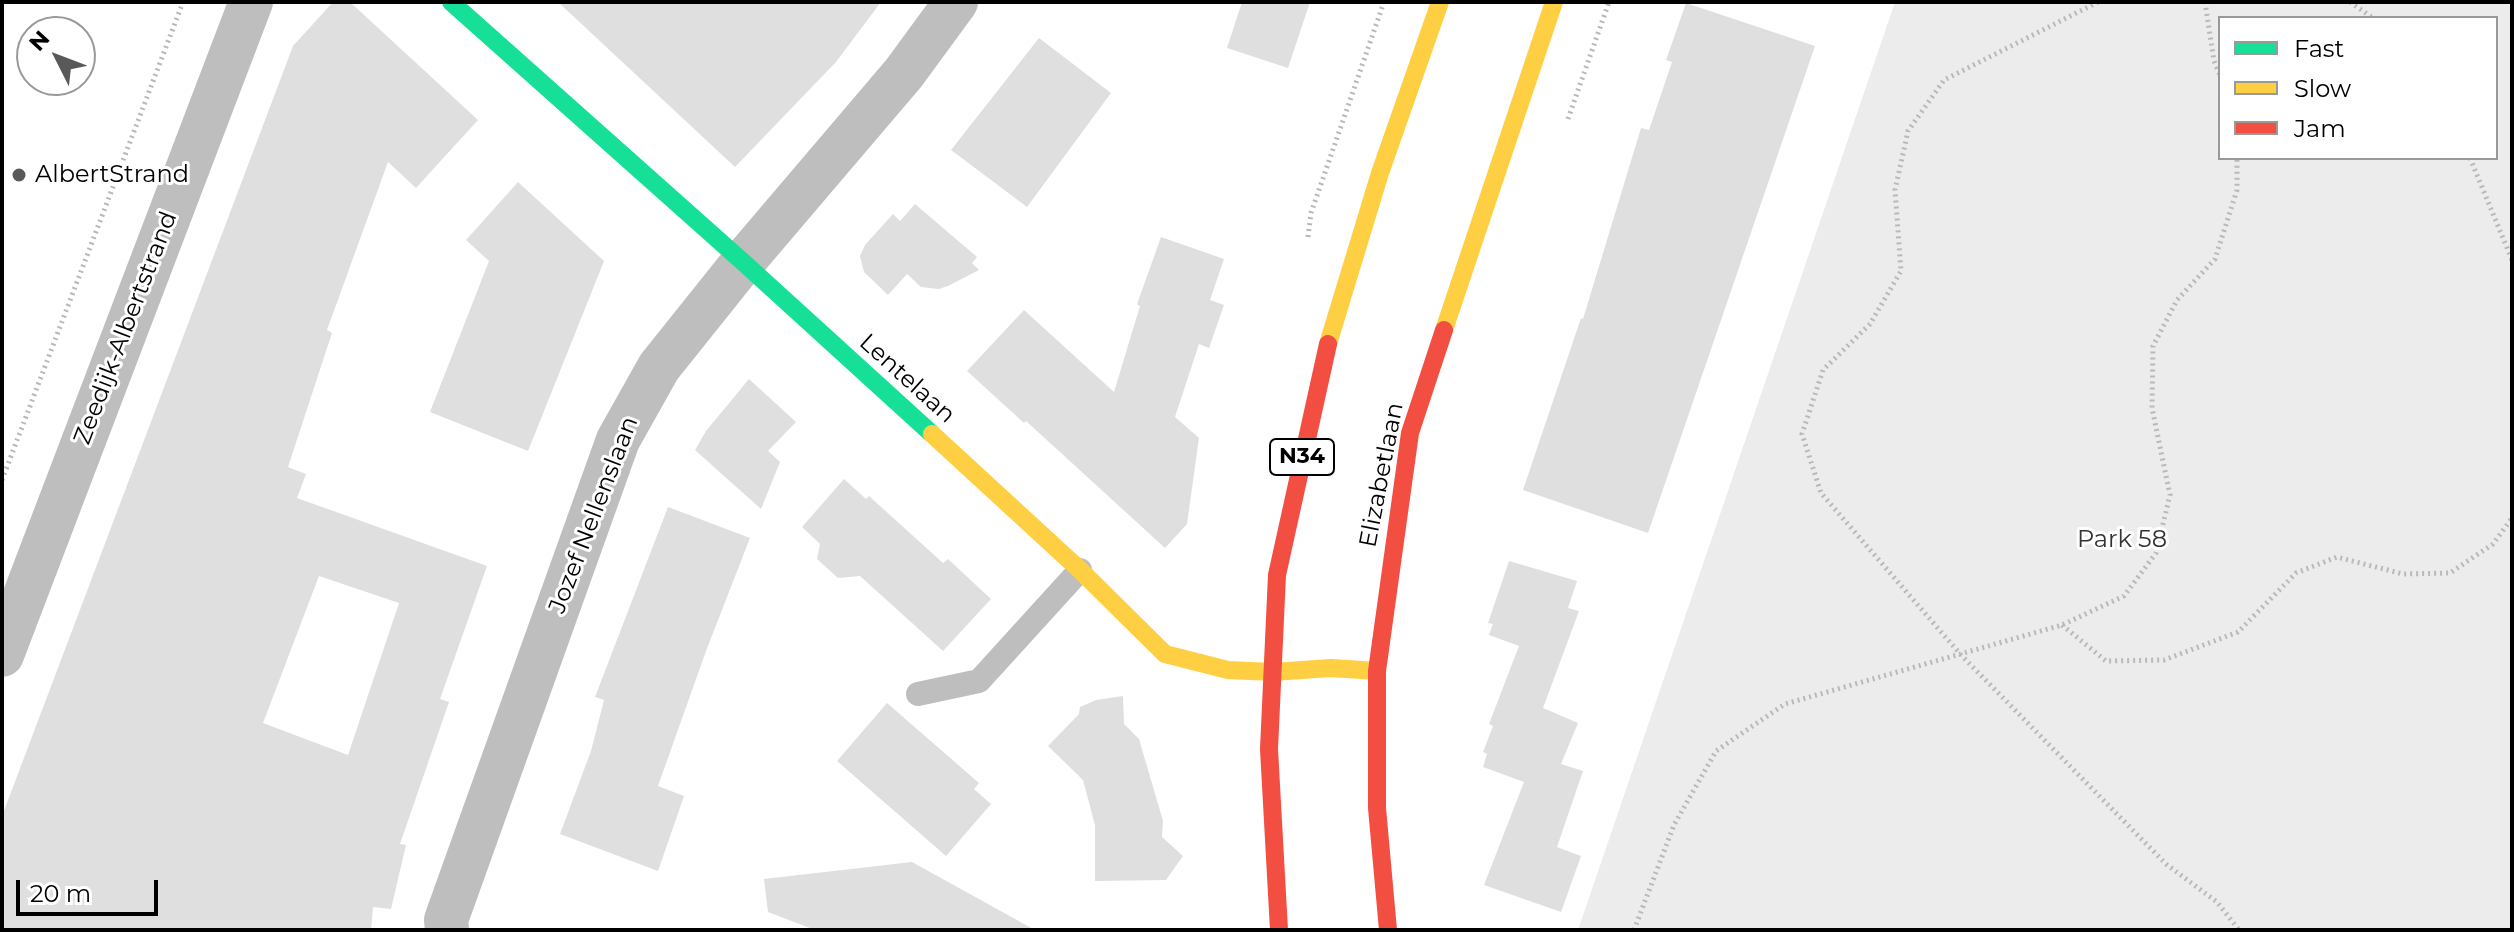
<!DOCTYPE html>
<style>
body{margin:0}
#map{position:relative;width:2514px;height:932px;overflow:hidden;background:#fff;font-family:Montserrat,sans-serif}
canvas{display:block}
.frame{position:absolute;inset:0;border:4px solid #000;pointer-events:none}
.legend{position:absolute;left:2218px;top:16px;width:280px;height:144px;box-sizing:border-box;background:#fff;border:2px solid #999;margin:0;padding:10px 14px;list-style:none;font-size:24px;color:#000}
.legend li{display:flex;align-items:center;gap:16px;height:40px}
.legend b{width:40px;border:2px solid #999}
.north{position:absolute;left:16px;top:16px;width:80px;height:80px;box-sizing:border-box;background:#fff;border:2px solid #999;border-radius:50%;rotate:312deg;font-size:22px;font-weight:700;line-height:32px;text-align:center;color:#000}
.north::after{content:'';display:block;margin:auto;width:28px;height:36px;background:#595959;clip-path:polygon(50% 0,100% 100%,50% 72%,0 100%)}
.scale{position:absolute;left:16px;top:880px;width:142px;height:36px;box-sizing:border-box;border:4px solid #000;border-top:0;padding-left:10px;font-size:24px;line-height:28px;white-space:nowrap;color:#000;-webkit-text-stroke:6px #fff;paint-order:stroke}
</style>
<div id="map">
<canvas width="2514" height="932"></canvas>
<div class="frame"></div>
<ul class="legend">
<li><b style="height:10px;background:#16e098"></b>Fast</li>
<li><b style="height:10px;background:#ffcf43"></b>Slow</li>
<li><b style="height:10px;background:#f24e42"></b>Jam</li>
</ul>
<div class="north">N</div>
<div class="scale">20 m</div>
</div>
<script>
const c = document.querySelector('canvas').getContext('2d');
c.lineJoin = 'round';
function paint(path, color) { c.fillStyle = color; c.fill(path, 'evenodd'); }
const toPath = rows => new Path2D(rows.map(r => 'M' + r).join(''));
function stroke(path, color, width, dash) { c.strokeStyle = color; c.lineWidth = width; c.lineCap = dash ? 'butt' : 'round'; c.setLineDash(dash || []); c.stroke(path); }
function write(font, color, halo, rows, align = 'center') {
  c.font = font + ' Montserrat,sans-serif'; c.lineWidth = 6; c.setLineDash([]); c.textBaseline = 'middle'; c.strokeStyle = halo; c.fillStyle = color; for (const [text, x, y, turn = 0] of rows) {
    c.save(); c.translate(x, y); c.rotate((+turn || 0) * Math.PI / 180); c.textAlign = isNaN(turn) ? turn : align; if (halo) c.strokeText(text, 0, 0); c.fillText(text, 0, 0); c.restore();
  }
}
paint(toPath([
 [1895,2,2512,2,2512,930,1578,930],
 [2220,18,2496,18,2496,158,2220,158]
]), '#ececec');
paint(toPath([
 [333,2,350,2,478,120,416,188,388,162,327,330,332,333,288,467,306,474,297,498,487,566,440,699,449,702,400,844,406,845,391,909,373,907,371,930,2,930,2,816,293,46],
 [319,576,399,603,348,755,263,723],
 [558,2,881,2,836,62,735,167],
 [1242,2,1310,2,1288,68,1227,48],
 [1686,3,1815,46,1648,533,1523,490,1581,318,1583,319,1641,128,1649,130,1672,62,1666,60],
 [1039,38,1111,93,1027,207,951,150],
 [518,182,604,261,528,451,430,412,489,261,466,240],
 [915,204,977,257,972,263,979,270,948,286,939,289,921,287,907,274,888,295,864,272,860,256,865,245,893,214,900,221],
 [1161,237,1224,259,1210,300,1224,305,1209,348,1199,344,1175,417,1199,438,1187,524,1165,548,1026,421,1024,423,967,371,1024,310,1114,392,1140,306,1137,304],
 [749,379,796,422,768,451,780,462,761,509,695,450,706,431],
 [844,479,866,499,869,496,943,563,948,559,991,599,943,651,860,576,838,578,817,559,820,544,802,527],
 [668,507,750,538,706,651,658,786,684,796,658,871,560,834,591,751,604,700,595,697],
 [1509,561,1577,581,1568,608,1579,611,1543,708,1578,723,1561,764,1583,771,1557,847,1581,856,1561,912,1484,885,1524,782,1483,767,1487,754,1483,752,1493,726,1489,724,1519,646,1489,635,1493,624,1488,623],
 [1123,696,1124,724,1139,739,1163,821,1162,837,1183,856,1166,880,1095,881,1095,825,1083,780,1048,746,1079,714,1080,707,1096,700],
 [887,703,979,783,974,789,991,804,946,856,837,761],
 [912,862,1035,930,815,930,768,912,764,879]
]), '#dfdfdf');
stroke(toPath([
 [2098,2,1944,80,1908,131,1895,190,1901,271,1870,324,1823,370,1802,434,1821,493,1961,655,2166,864,2217,902,2239,930],
 [2205,2,2214,61,2220,75],
 [2350,2,2373,18],
 [1568,119,1609,2],
 [2470,158,2512,260],
 [1308,237,1311,213,1384,2],
 [2,480,183,2],
 [2062,625,2106,661,2164,660,2238,632,2296,573,2337,557,2403,574,2450,573,2493,544,2512,518],
 [1634,930,1674,825,1716,751,1785,704,2062,625,2124,596,2156,553,2170,495,2152,408,2153,346,2177,300,2215,259,2237,190,2237,158]
]), '#b9b9b9', 5, [2, 4]);
stroke(toPath([
 [918,694,979,681,1080,570]
]), '#bebebe', 24);
stroke(toPath([
 [2,655,251,2],
 [447,930,446,920,618,440,659,367,743,262,904,73,956,2]
]), '#bebebe', 44);
stroke(toPath([
 [451,2,743,262,932,434]
]), '#16e098', 18);
stroke(toPath([
 [1444,330,1554,2],
 [1328,344,1380,173,1440,2],
 [932,434,1080,570,1165,654,1228,670,1273,672,1331,668,1377,671]
]), '#ffcf43', 18);
stroke(toPath([
 [1279,930,1269,749,1277,575,1328,344],
 [1388,930,1377,808,1377,671,1410,433,1444,330]
]), '#f24e42', 18);
for (const [x, y, r, color] of [
 [19,175,8,"#595959"]
]) { const dot = new Path2D(); dot.arc(x, y, r, 0, 2 * Math.PI); c.fillStyle = color; c.fill(dot); stroke(dot, '#fff', 3); }
for (const [x, y, w] of [
 [1302,457,64]
]) { const box = new Path2D(); box.roundRect(x - w / 2, y - 18, w, 36, 6); c.fillStyle = '#fff'; c.fill(box); stroke(box, '#000', 2); }
write('bold 22px', '#000', null, [
 ["N34",1302,457]
]);
write('24px', '#000', '#fff', [
 ["AlbertStrand",35,175]
], 'left');
write('24px', '#000', '#fff', [
 ["Zeedijk-Albertstrand",126,328,-69],
 ["Lentelaan",907,379,42],
 ["Elizabetlaan",1382,475,-79],
 ["Jozef Nellenslaan",594,515,-69]
]);
write('24px', '#333', '#fff', [
 ["Park 58",2122,540]
]);
</script>
